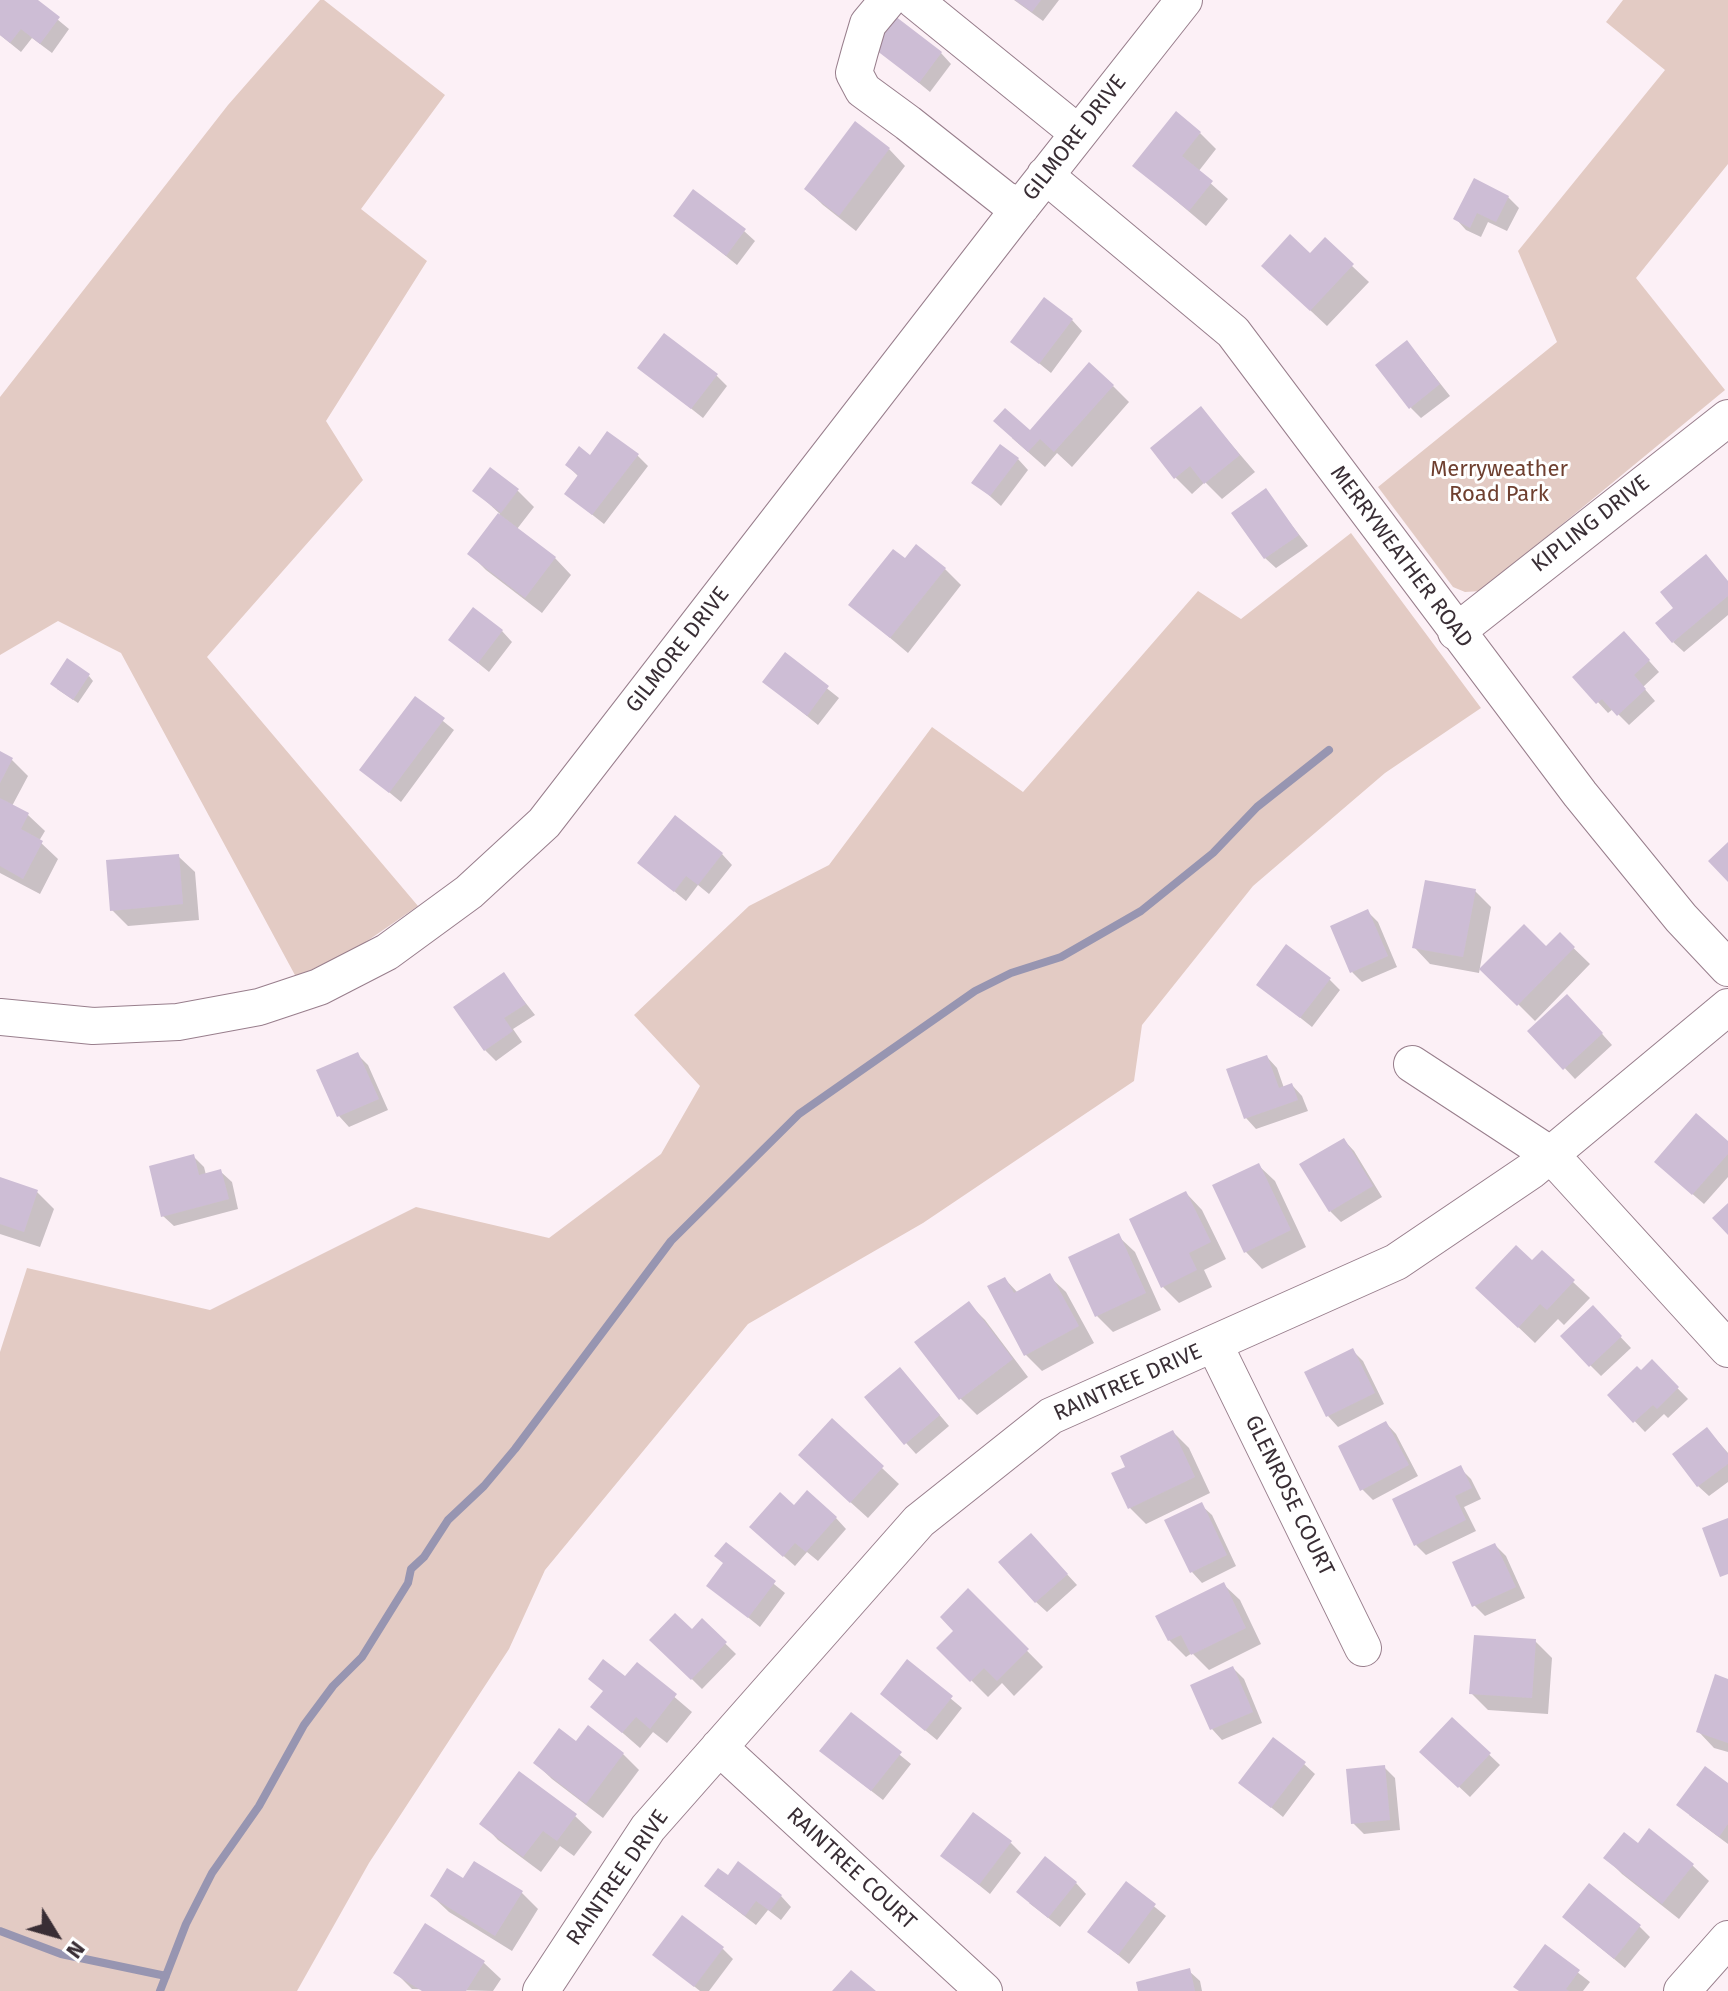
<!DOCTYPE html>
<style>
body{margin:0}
#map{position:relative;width:1728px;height:1991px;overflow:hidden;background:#fcf0f6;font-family:"Fira Sans",sans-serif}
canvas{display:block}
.north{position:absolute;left:16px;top:1895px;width:80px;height:80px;-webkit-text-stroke:6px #fff;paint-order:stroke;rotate:127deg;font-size:22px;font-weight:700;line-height:32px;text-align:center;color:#392e35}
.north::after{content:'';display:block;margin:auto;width:28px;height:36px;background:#392e35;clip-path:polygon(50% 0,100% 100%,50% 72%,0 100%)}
</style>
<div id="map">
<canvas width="1728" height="1991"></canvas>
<div class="north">N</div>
</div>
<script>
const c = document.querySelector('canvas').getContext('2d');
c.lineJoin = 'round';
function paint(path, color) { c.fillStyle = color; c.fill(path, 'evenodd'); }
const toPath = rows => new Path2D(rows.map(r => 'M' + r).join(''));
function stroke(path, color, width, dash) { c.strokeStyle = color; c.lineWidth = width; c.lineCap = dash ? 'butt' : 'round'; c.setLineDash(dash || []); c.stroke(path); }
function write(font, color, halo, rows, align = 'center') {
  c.font = font + ' "Fira Sans",sans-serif'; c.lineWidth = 6; c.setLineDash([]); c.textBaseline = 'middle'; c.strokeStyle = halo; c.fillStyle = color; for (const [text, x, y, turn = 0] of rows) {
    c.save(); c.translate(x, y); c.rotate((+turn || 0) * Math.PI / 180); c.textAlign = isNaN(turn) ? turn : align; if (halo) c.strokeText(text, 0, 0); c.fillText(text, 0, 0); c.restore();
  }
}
paint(toPath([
 [320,0,324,0,445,95,361,209,427,261,326,421,363,480,207,657,418,906,357,948,296,977,121,653,58,621,0,655,0,397,228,105],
 [1623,0,1728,0,1728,164,1636,278,1725,390,1481,591,1465,592,1453,587,1378,487,1557,342,1518,251,1665,70,1606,22],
 [1351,533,1481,708,1385,773,1253,886,1142,1025,1134,1081,923,1223,748,1324,545,1570,509,1649,369,1863,297,1991,0,1991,0,1352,27,1268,210,1310,416,1207,549,1238,661,1154,700,1086,634,1015,749,906,829,865,932,727,1023,792,1198,591,1241,619]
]), '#e3cbc4');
paint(toPath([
 [0,0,34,0,69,29,52,53,32,38,21,52,0,35],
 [1014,0,1059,0,1043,21],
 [875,47,941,53,951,64,930,92],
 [1200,133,1216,149,1198,172,1228,199,1206,226,1135,166],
 [889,149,905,166,856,231,823,205,806,189],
 [1508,197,1519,208,1507,231,1488,222,1481,237,1466,230,1456,219],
 [675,215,744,231,755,241,737,265],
 [1310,256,1352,266,1369,282,1327,326,1280,282],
 [1072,320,1082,331,1051,373,1013,342],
 [1417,354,1450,396,1421,418,1411,408],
 [640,368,716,375,727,386,703,418],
 [1113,386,1129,402,1072,467,1057,453,1045,467,1012,438,1030,433],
 [1201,409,1255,472,1222,499,1205,482,1192,494,1175,477],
 [637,455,648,466,604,524,566,494,579,477,567,465,590,457],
 [1018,459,1028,470,1001,506,974,482],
 [475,491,518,491,534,507,517,529,555,558,571,575,542,613,486,570,470,554,500,514],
 [1265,491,1308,546,1276,568,1265,558],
 [905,561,945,569,961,585,908,653,851,605],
 [1728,582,1728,615,1684,652,1673,642],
 [502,631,512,642,489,672,450,640],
 [1634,644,1659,672,1643,687,1655,701,1629,725,1613,709,1608,713,1575,677],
 [785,655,839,698,818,725,765,682],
 [89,676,93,681,78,703,57,689],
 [416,699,454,730,401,802,362,770],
 [0,754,12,760,28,776,12,806,28,815,45,831,39,841,58,859,40,894,0,873],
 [722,854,732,865,709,894,698,885,686,901,640,863],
 [178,856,195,872,199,920,128,926,112,910],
 [1475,891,1491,907,1479,973,1430,964,1414,947],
 [1368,912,1378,922,1397,967,1362,982,1352,972],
 [1560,935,1590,964,1535,1021,1482,968,1546,949],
 [504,975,535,1015,513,1029,522,1042,496,1061,485,1050],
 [1329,979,1340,990,1312,1027,1259,985],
 [1578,1007,1612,1045,1575,1079,1530,1031],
 [357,1054,368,1065,388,1110,349,1127,339,1116],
 [1267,1057,1277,1068,1284,1088,1292,1085,1302,1096,1308,1111,1256,1129,1246,1118],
 [1344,1140,1354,1151,1382,1197,1341,1222,1330,1211],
 [1728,1144,1728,1177,1704,1204,1667,1172],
 [193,1156,204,1167,206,1175,221,1172,232,1182,238,1209,174,1226,163,1216],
 [1258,1165,1275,1181,1306,1247,1262,1269,1246,1252,1214,1186],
 [0,1179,37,1192,54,1209,40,1247,0,1234],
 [1186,1193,1202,1210,1226,1259,1204,1270,1212,1287,1179,1303,1163,1287],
 [1118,1236,1135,1252,1161,1310,1113,1332,1097,1316],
 [1532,1263,1573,1282,1590,1298,1564,1325,1558,1319,1535,1343,1494,1304],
 [1049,1276,1066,1292,1094,1343,1042,1371,1026,1355,1005,1279,1018,1293],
 [968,1303,985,1320,1028,1377,977,1415,961,1399,917,1342],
 [1593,1308,1631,1348,1601,1376,1562,1337],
 [1352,1350,1363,1361,1384,1404,1338,1427,1328,1416],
 [1652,1362,1688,1399,1668,1418,1664,1414,1645,1432,1610,1395],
 [910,1380,949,1426,916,1454,906,1443],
 [832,1421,899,1484,868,1518,817,1472],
 [1386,1423,1396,1434,1418,1476,1373,1500,1362,1489],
 [1707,1429,1728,1453,1728,1482,1709,1496,1698,1486],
 [1173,1432,1189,1448,1210,1493,1146,1524,1130,1508,1128,1468],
 [1460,1468,1471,1479,1481,1499,1464,1507,1476,1531,1426,1555,1416,1545],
 [1201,1505,1212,1515,1236,1566,1202,1583,1192,1572],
 [795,1508,836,1518,846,1529,818,1561,807,1552,795,1566,762,1537],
 [726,1545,785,1593,760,1627,708,1585,725,1564],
 [1495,1545,1506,1556,1525,1598,1485,1616,1474,1605],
 [1041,1546,1077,1585,1047,1612,1036,1602],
 [1223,1584,1240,1600,1261,1644,1209,1670,1192,1653,1186,1657,1169,1640],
 [968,1591,1043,1667,1014,1696,1002,1683,988,1697,939,1648,956,1631],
 [702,1621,736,1654,702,1689,652,1640,692,1632],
 [1535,1641,1552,1658,1548,1714,1488,1710,1471,1693],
 [907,1662,962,1708,937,1740,893,1704],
 [637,1665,692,1712,667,1743,653,1732,640,1748,593,1707,625,1679],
 [1233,1668,1244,1679,1262,1723,1222,1740,1212,1729],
 [1728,1681,1728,1752,1714,1748,1698,1731],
 [851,1715,911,1764,883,1800,833,1761],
 [1452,1719,1500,1765,1470,1797,1422,1752],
 [589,1728,623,1754,639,1770,603,1818,552,1779,535,1763,577,1744],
 [1304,1764,1315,1774,1283,1817,1241,1783],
 [1384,1767,1395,1778,1400,1830,1364,1834,1353,1823],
 [1728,1785,1728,1844,1689,1815],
 [575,1816,592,1832,574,1856,560,1846,541,1872,498,1840,482,1823],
 [1011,1843,1021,1853,990,1894,943,1856],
 [1638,1846,1692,1865,1709,1881,1679,1919,1622,1874,1606,1858],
 [464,1880,521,1892,538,1909,512,1951,449,1912,432,1896],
 [1076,1883,1086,1894,1060,1927,1029,1903],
 [1126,1884,1166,1916,1129,1964,1090,1932],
 [718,1896,781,1896,791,1907,781,1920,768,1910,756,1925],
 [426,1926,484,1963,501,1979,493,1991,412,1989,396,1973],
 [1639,1926,1650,1937,1625,1968,1575,1927],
 [1545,1947,1590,1982,1583,1991,1520,1991],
 [723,1949,733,1959,709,1991,700,1991,655,1955],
 [1189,1971,1200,1981,1202,1991,1140,1991]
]), '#0003');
stroke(toPath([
 [0,1931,61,1954,166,1976],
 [160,1991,186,1924,212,1873,259,1806,304,1725,333,1686,362,1657,408,1583,411,1569,424,1557,448,1520,484,1486,515,1449,671,1241,799,1114,975,991,1011,973,1061,957,1141,911,1213,853,1257,807,1329,750]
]), '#9795b1', 8);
paint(toPath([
 [0,0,38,0,60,17,40,44,21,29,10,43,0,35],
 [1015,0,1041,0,1032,12],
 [895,16,942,52,919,83,872,47],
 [1176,111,1201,132,1182,156,1213,181,1189,211,1132,166],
 [855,121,890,148,839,216,804,189],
 [1474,178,1509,196,1496,222,1477,213,1470,228,1453,219],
 [693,189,746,229,726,256,673,216],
 [1290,234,1310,253,1325,237,1354,264,1310,311,1261,266],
 [1044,297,1073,319,1039,364,1010,342],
 [664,333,718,374,691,409,637,368],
 [1407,340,1440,384,1409,409,1375,365],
 [1089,362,1114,385,1054,452,1040,439,1028,452,993,421,1005,408,1030,430],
 [1201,406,1240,455,1204,484,1190,466,1174,479,1150,448],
 [607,431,639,454,592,515,564,494,578,475,565,465,579,446,590,455],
 [1000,444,1019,458,990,496,971,483],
 [490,467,519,489,501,513,472,491],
 [1266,488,1299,535,1264,559,1231,513],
 [498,513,556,557,525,598,467,554],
 [916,544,946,568,890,638,848,605,893,549,905,558],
 [1706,554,1728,581,1728,596,1672,643,1655,623,1673,608,1660,592],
 [473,607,503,630,478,663,448,640],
 [1624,631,1650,660,1634,675,1646,689,1617,716,1602,699,1596,704,1572,677],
 [785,652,829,686,807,716,762,682],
 [67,658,90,674,73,700,50,684],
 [415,696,445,718,389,793,359,770],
 [0,751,13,758,0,783],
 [0,798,29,813,21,829,43,841,23,879,0,866],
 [675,815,723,853,698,885,686,876,674,892,637,863],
 [1728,842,1728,882,1708,861],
 [179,854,183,904,110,911,106,860],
 [1425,880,1476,889,1463,957,1412,948],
 [1368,909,1388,956,1350,973,1330,926],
 [1524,924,1546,946,1560,932,1575,947,1517,1006,1479,969],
 [1286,944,1331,978,1300,1018,1256,985],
 [504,972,526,1004,504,1018,513,1031,484,1051,453,1007],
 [1567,994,1603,1033,1563,1070,1527,1031],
 [358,1052,379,1099,337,1117,316,1070],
 [1267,1055,1279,1088,1292,1083,1298,1100,1244,1119,1226,1069],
 [1696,1113,1728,1141,1728,1154,1692,1195,1654,1162],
 [1344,1138,1373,1186,1329,1212,1299,1164],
 [194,1154,199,1175,221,1169,229,1199,161,1217,149,1166],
 [1259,1163,1291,1230,1244,1253,1212,1185],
 [0,1177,38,1190,24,1232,0,1224],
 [1186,1191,1211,1242,1189,1253,1197,1270,1161,1288,1129,1219],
 [1728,1203,1728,1235,1712,1218],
 [1119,1233,1146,1293,1095,1317,1068,1257],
 [1516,1245,1532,1260,1542,1250,1575,1280,1547,1310,1540,1304,1518,1328,1475,1288],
 [1050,1273,1079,1326,1024,1356,987,1286,1005,1277,1014,1293],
 [969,1301,1013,1359,959,1400,914,1342],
 [1593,1305,1622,1336,1589,1367,1560,1336],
 [1353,1348,1375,1393,1326,1417,1304,1372],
 [1652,1359,1679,1387,1657,1409,1653,1405,1633,1423,1607,1395,1637,1366,1641,1370],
 [900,1367,940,1415,904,1445,864,1397],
 [832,1418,884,1466,850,1503,798,1455],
 [1386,1421,1409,1465,1360,1491,1338,1446],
 [1707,1427,1728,1454,1728,1464,1697,1487,1672,1454],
 [1173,1430,1195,1477,1128,1509,1111,1473,1125,1467,1120,1456],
 [1461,1465,1472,1488,1455,1496,1466,1520,1414,1546,1392,1499],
 [807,1490,837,1517,806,1552,795,1543,783,1557,749,1527,780,1492,794,1505],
 [1202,1502,1227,1555,1190,1573,1164,1520],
 [1728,1518,1728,1574,1720,1577,1702,1528],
 [1031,1533,1068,1574,1035,1603,998,1562],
 [726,1542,776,1581,748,1618,706,1586,723,1563,714,1556],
 [1495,1543,1516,1587,1472,1607,1452,1562],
 [1224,1582,1246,1628,1191,1655,1181,1635,1168,1641,1155,1616],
 [968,1588,1029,1649,997,1681,984,1668,970,1682,936,1648,953,1631,940,1617],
 [675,1613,692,1629,702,1618,727,1642,691,1680,649,1640],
 [1474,1635,1536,1639,1532,1698,1469,1694],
 [603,1659,625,1676,637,1662,677,1694,650,1729,636,1717,622,1733,590,1707,603,1691,588,1679],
 [907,1659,953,1696,925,1731,880,1694],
 [1233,1666,1253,1712,1210,1730,1190,1685],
 [1715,1674,1728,1679,1728,1743,1696,1732],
 [851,1712,902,1752,871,1791,819,1751],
 [1452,1717,1491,1753,1458,1788,1419,1752],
 [588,1725,624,1753,586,1804,533,1763,559,1728,576,1741],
 [1273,1737,1306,1762,1271,1808,1238,1783],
 [1385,1765,1390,1820,1351,1824,1346,1769],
 [1705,1766,1728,1783,1728,1824,1719,1837,1676,1805],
 [519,1771,577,1814,557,1841,543,1831,523,1857,479,1824],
 [973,1812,1012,1841,979,1885,940,1856],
 [1649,1828,1694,1864,1662,1904,1603,1858,1624,1832,1638,1843],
 [1045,1856,1077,1882,1048,1918,1016,1892],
 [474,1861,523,1891,495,1936,430,1896,447,1868,463,1878],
 [738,1861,782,1895,770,1911,756,1901,745,1916,704,1886,718,1868,728,1875],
 [1126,1881,1156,1904,1118,1955,1087,1932],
 [1589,1883,1641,1925,1614,1959,1562,1917],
 [682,1915,724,1947,694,1987,652,1955],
 [425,1923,485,1961,466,1991,422,1991,393,1973],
 [1545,1944,1580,1970,1566,1989,1569,1991,1519,1991,1513,1987],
 [1190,1968,1195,1991,1138,1991,1136,1982],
 [851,1970,876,1991,832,1991]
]), '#cdbdd5');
const minor = toPath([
 [888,0,868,24,860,51,854,73,863,90,908,123,1004,199,1021,207],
 [914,0,1078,133],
 [1045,175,1233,332,1580,794,1681,918,1728,968],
 [1456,632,1728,418],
 [0,1017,93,1026,178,1022,259,1007,319,987,387,952,469,892,544,823,1009,222,1184,0],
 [1412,1064,1551,1155,1728,1349],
 [1214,1344,1363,1648],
 [719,1747,984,1991],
 [541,1991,648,1828,919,1521,1051,1416,1396,1262,1532,1170,1728,1007],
 [1682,1991,1728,1939]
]);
stroke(minor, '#987e8c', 38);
stroke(minor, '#fff', 36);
write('22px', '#392e35', '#fff', [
 ["GILMORE DRIVE",1075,138,-52],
 ["KIPLING DRIVE",1591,524,-38],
 ["MERRYWEATHER ROAD",1401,557,53],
 ["GILMORE DRIVE",678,650,-52],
 ["RAINTREE DRIVE",1128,1383,-24],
 ["GLENROSE COURT",1289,1496,64],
 ["RAINTREE COURT",851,1869,43],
 ["RAINTREE DRIVE",618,1878,-55]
]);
write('22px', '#6e3f2f', '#fff', [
 ["Merryweather",1499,470],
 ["Road Park",1499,495]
]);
</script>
